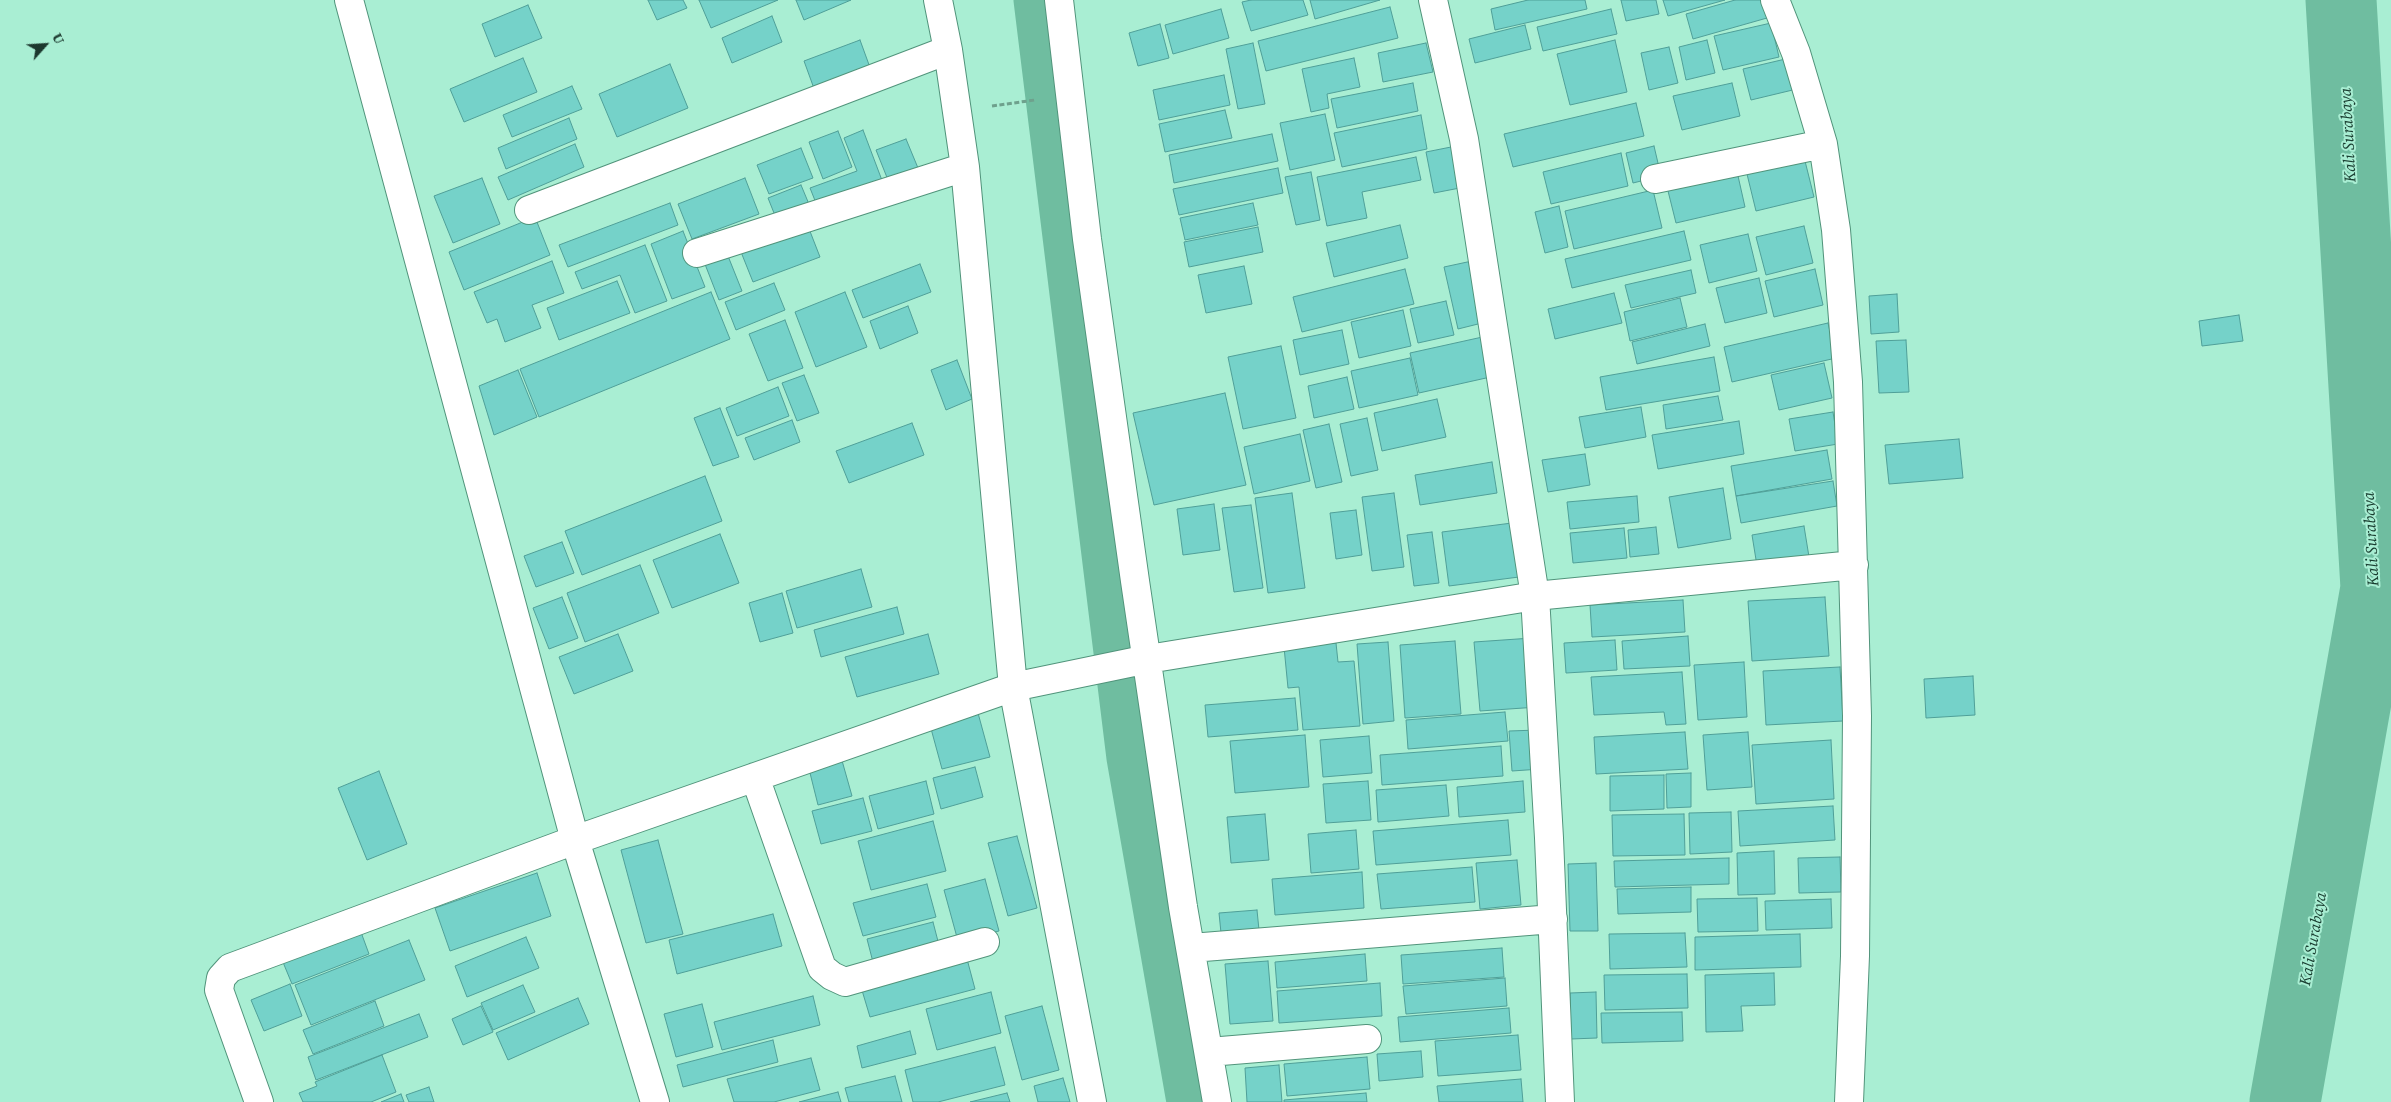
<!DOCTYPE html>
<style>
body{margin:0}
#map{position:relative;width:2391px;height:1102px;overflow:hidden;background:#a9eed3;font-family:"Source Serif 4",serif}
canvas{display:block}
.north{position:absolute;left:20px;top:20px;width:50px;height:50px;-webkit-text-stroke:4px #a9eed3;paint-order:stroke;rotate:64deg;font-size:14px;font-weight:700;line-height:20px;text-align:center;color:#1c382e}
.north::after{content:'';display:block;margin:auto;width:18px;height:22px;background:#1c382e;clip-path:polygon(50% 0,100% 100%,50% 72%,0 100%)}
</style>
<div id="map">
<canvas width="2391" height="1102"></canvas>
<div class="north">U</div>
</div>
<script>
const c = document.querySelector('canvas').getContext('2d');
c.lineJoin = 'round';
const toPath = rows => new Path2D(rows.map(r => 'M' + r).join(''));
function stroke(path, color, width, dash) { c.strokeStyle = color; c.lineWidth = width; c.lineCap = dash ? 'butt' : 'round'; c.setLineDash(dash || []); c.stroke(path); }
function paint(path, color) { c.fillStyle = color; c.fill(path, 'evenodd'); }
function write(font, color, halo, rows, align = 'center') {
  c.font = font + ' "Source Serif 4",serif'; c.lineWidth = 4; c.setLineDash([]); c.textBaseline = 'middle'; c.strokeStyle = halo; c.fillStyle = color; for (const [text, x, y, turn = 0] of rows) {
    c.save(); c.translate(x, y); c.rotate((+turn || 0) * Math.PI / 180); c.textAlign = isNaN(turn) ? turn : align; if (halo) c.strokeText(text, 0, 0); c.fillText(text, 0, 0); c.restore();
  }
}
stroke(toPath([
 [1034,0,1127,758,1187,1102]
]), '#6fbda0', 41);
stroke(toPath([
 [2285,1102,2376,588,2341,0]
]), '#6fbda0', 71);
const building = toPath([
 [648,0,683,0,687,8,657,20,648,0],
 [699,0,778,0,711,28,699,0],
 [796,0,851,0,804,20,796,0],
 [1251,0,1303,0,1308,15,1251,31,1242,2,1251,0],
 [1310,0,1380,0,1315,19,1310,0],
 [1528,0,1585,0,1587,9,1495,30,1491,9,1528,0],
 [1621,0,1656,0,1659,14,1626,21,1621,0],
 [1663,0,1725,0,1668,16,1663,0],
 [1735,0,1762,0,1767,18,1693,39,1686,14,1735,0],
 [528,5,542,38,495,57,482,24,528,5],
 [1390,7,1398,38,1266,71,1258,41,1390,7],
 [1221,9,1229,38,1173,54,1165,25,1221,9],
 [1611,9,1617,34,1543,51,1537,27,1611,9],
 [772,16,782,42,732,63,722,38,772,16],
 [1771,23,1779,57,1723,70,1714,36,1771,23],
 [1160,24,1169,58,1138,66,1129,33,1160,24],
 [1525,25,1531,49,1475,63,1469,39,1525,25],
 [860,40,872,73,816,94,804,61,860,40],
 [1615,40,1627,92,1570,105,1557,54,1615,40],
 [1707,40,1715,73,1686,80,1679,47,1707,40],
 [1253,43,1265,104,1238,109,1226,49,1253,43],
 [1426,43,1433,72,1383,82,1378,53,1426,43],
 [1669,47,1678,83,1649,90,1641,53,1669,47],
 [1794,57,1801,88,1751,100,1743,69,1794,57],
 [523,58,537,92,464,122,450,89,523,58],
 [1354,58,1360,87,1327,94,1329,108,1311,112,1302,69,1354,58],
 [670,64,688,108,617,137,599,94,670,64],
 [1224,75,1230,105,1159,120,1153,90,1224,75],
 [1413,83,1418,111,1337,128,1331,99,1413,83],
 [1732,83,1740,116,1682,130,1673,96,1732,83],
 [572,86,582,109,512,137,503,115,572,86],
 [1636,103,1644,136,1513,167,1504,134,1636,103],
 [1225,110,1232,138,1165,152,1159,124,1225,110],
 [1325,114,1335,160,1290,170,1280,123,1325,114],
 [1421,115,1427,149,1342,167,1334,133,1421,115],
 [569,118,577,139,506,169,498,148,569,118],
 [863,130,883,183,818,208,810,188,857,171,844,138,863,130],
 [838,131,852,167,823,179,809,142,838,131],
 [1272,134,1278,161,1174,183,1169,155,1272,134],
 [906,139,918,168,888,180,876,150,906,139],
 [575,144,584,167,508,200,498,177,575,144],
 [1456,146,1465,187,1434,193,1426,152,1456,146],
 [1654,146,1661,176,1633,183,1626,153,1654,146],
 [801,148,813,178,769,194,757,165,801,148],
 [1621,153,1628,186,1551,204,1543,172,1621,153],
 [1416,157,1421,180,1362,192,1367,218,1327,226,1317,177,1416,157],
 [1804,157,1814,197,1756,211,1746,170,1804,157],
 [1736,167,1745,207,1676,223,1666,183,1736,167],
 [1278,168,1283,193,1179,215,1173,189,1278,168],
 [1311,172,1320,220,1296,225,1285,177,1311,172],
 [482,178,500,224,453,243,434,196,482,178],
 [745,178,759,214,692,239,678,204,745,178],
 [801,185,811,209,778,223,768,198,801,185],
 [1653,190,1662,228,1574,249,1565,211,1653,190],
 [670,203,678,225,568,267,559,245,670,203],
 [1253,203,1258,225,1185,240,1180,218,1253,203],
 [1559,206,1568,247,1545,253,1535,212,1559,206],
 [535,217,550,255,464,290,449,252,535,217],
 [806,221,820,257,753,282,739,247,806,221],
 [1400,225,1408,258,1334,277,1326,243,1400,225],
 [1804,226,1813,263,1766,275,1756,237,1804,226],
 [1258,227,1263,252,1189,267,1184,242,1258,227],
 [683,231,705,287,672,299,651,244,683,231],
 [1684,231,1691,260,1572,288,1565,259,1684,231],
 [1748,234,1757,271,1709,283,1700,245,1748,234],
 [645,245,667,301,635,313,620,275,582,289,575,272,645,245],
 [724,246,742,291,719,300,701,254,724,246],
 [552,261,564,293,532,305,541,328,505,342,497,319,487,323,474,292,552,261],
 [1472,261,1486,322,1458,329,1444,267,1472,261],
 [920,264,931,292,863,318,852,290,920,264],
 [1244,266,1252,304,1206,313,1198,275,1244,266],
 [1405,269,1414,304,1302,332,1293,297,1405,269],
 [1815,269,1823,305,1774,317,1765,281,1815,269],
 [1691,270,1696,293,1631,308,1625,285,1691,270],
 [1759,278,1767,313,1725,323,1716,288,1759,278],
 [617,281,630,313,559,340,547,308,617,281],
 [774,283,785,310,736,330,725,302,774,283],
 [711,292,730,339,539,417,520,369,711,292],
 [845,292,867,347,816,367,795,312,845,292],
 [1614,293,1622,323,1555,339,1548,309,1614,293],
 [1897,294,1899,332,1871,334,1869,296,1897,294],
 [1680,298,1687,327,1630,341,1624,312,1680,298],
 [1446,301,1454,335,1418,343,1410,309,1446,301],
 [908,306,918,333,880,349,870,321,908,306],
 [1403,310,1411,346,1359,358,1351,322,1403,310],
 [2239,315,2243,341,2202,346,2199,321,2239,315],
 [785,320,803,368,768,381,749,334,785,320],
 [1828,323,1836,358,1732,382,1724,347,1828,323],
 [1705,324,1710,346,1637,364,1632,342,1705,324],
 [1342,330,1349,364,1300,375,1293,340,1342,330],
 [1487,336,1495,376,1419,393,1410,353,1487,336],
 [1906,340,1909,392,1879,393,1876,341,1906,340],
 [1281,346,1296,418,1243,429,1228,357,1281,346],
 [1714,357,1720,391,1606,410,1600,377,1714,357],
 [1410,358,1418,395,1359,408,1351,371,1410,358],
 [957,360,972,399,946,410,931,370,957,360],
 [1824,363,1832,398,1779,410,1771,375,1824,363],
 [518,370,537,417,494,435,479,386,518,370],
 [804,375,819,413,797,421,782,383,804,375],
 [1347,377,1354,409,1314,418,1308,386,1347,377],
 [778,387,789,416,737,436,726,408,778,387],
 [1225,393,1246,485,1154,505,1133,413,1225,393],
 [1718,396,1723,420,1666,429,1663,405,1718,396],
 [1437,399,1446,437,1382,451,1374,413,1437,399],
 [1641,407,1646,437,1585,448,1579,417,1641,407],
 [720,408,739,457,713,466,694,418,720,408],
 [1833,412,1838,444,1795,451,1789,419,1833,412],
 [1367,418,1378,470,1351,476,1340,424,1367,418],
 [792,420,800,442,754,460,745,438,792,420],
 [1739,421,1744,454,1658,469,1652,435,1739,421],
 [912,423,924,455,849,483,836,451,912,423],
 [1329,424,1342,482,1316,488,1303,430,1329,424],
 [1300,434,1310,481,1254,494,1244,447,1300,434],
 [1959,439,1963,478,1889,484,1885,445,1959,439],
 [1827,450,1832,479,1736,496,1731,466,1827,450],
 [1585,454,1590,485,1548,492,1542,460,1585,454],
 [1492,462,1497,493,1420,505,1415,475,1492,462],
 [705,476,722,521,582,575,565,531,705,476],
 [1833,481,1837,506,1741,523,1736,496,1833,481],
 [1723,488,1731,539,1678,548,1669,497,1723,488],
 [1292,493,1305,588,1268,593,1255,498,1292,493],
 [1394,493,1404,567,1372,571,1362,497,1394,493],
 [1637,496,1639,522,1570,529,1567,502,1637,496],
 [1214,504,1220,550,1183,555,1177,509,1214,504],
 [1251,505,1263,588,1234,592,1222,508,1251,505],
 [1356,510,1362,555,1336,559,1330,513,1356,510],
 [1512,523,1519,577,1449,586,1442,532,1512,523],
 [1804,526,1810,563,1758,572,1752,535,1804,526],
 [1656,527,1659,554,1630,557,1628,530,1656,527],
 [1624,528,1627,558,1573,563,1570,533,1624,528],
 [1432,532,1439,583,1414,586,1407,535,1432,532],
 [720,534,739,583,672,608,653,560,720,534],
 [562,542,574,573,536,587,524,556,562,542],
 [640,565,659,613,585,642,567,593,640,565],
 [861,569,872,607,797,628,786,591,861,569],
 [782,593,793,633,760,642,749,603,782,593],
 [562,597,578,638,549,649,533,608,562,597],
 [1825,597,1829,656,1752,661,1748,601,1825,597],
 [1683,600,1685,632,1592,637,1590,605,1683,600],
 [897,607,904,634,821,657,814,630,897,607],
 [618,634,633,671,574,694,559,657,618,634],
 [928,634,939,674,857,697,845,657,928,634],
 [1688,636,1690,666,1624,669,1622,641,1688,636],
 [1532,638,1538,707,1480,711,1474,642,1532,638],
 [1615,640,1617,670,1566,673,1564,643,1615,640],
 [1455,641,1461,714,1405,718,1400,645,1455,641],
 [1388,642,1394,721,1363,724,1357,644,1388,642],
 [1336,643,1338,662,1354,661,1360,726,1303,730,1299,687,1288,688,1284,647,1336,643],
 [1744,662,1747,717,1698,720,1694,665,1744,662],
 [1840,667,1843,721,1766,725,1763,671,1840,667],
 [1682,672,1686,724,1666,725,1664,712,1594,715,1591,677,1682,672],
 [1973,676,1975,715,1926,718,1924,679,1973,676],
 [1295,698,1298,730,1208,737,1205,705,1295,698],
 [1505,712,1508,741,1408,749,1406,720,1505,712],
 [978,713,990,757,942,769,930,725,978,713],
 [1538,730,1541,769,1512,771,1509,731,1538,730],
 [1685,732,1688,769,1596,774,1594,737,1685,732],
 [1748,732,1752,787,1707,790,1703,735,1748,732],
 [1305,735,1309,787,1235,793,1230,741,1305,735],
 [1369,736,1372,773,1323,777,1320,740,1369,736],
 [1831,740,1834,799,1756,804,1752,745,1831,740],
 [1501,746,1503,776,1382,785,1380,755,1501,746],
 [841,757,852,796,818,805,808,765,841,757],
 [975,767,983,797,941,809,933,778,975,767],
 [379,771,407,844,367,860,338,788,379,771],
 [1691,773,1691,807,1667,808,1666,774,1691,773],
 [1664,775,1664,809,1610,811,1610,776,1664,775],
 [926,781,934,814,878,829,869,796,926,781],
 [1368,781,1371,820,1326,823,1323,784,1368,781],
 [1523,781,1525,812,1459,817,1457,787,1523,781],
 [1446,785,1449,816,1378,822,1376,790,1446,785],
 [863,798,872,831,821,844,812,811,863,798],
 [1833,806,1835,840,1740,846,1738,811,1833,806],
 [1731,812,1732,852,1690,854,1689,813,1731,812],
 [1265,814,1269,860,1231,863,1227,817,1265,814],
 [1684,814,1685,855,1613,856,1612,815,1684,814],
 [1508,820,1511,855,1376,865,1373,831,1508,820],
 [933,821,946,871,871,890,858,841,933,821],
 [1356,830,1359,869,1311,873,1308,834,1356,830],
 [1017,836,1037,908,1008,916,988,843,1017,836],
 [658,840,683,934,646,943,621,850,658,840],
 [1774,851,1775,894,1738,895,1737,853,1774,851],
 [1840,857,1841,892,1799,893,1798,858,1840,857],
 [1729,858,1729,884,1615,887,1614,861,1729,858],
 [1517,860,1521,905,1480,909,1476,863,1517,860],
 [1596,863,1598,931,1570,931,1568,864,1596,863],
 [1472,867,1475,902,1381,909,1377,874,1472,867],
 [1362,872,1364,908,1275,915,1272,879,1362,872],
 [537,873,551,916,450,951,435,908,537,873],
 [985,879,999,931,958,941,944,890,985,879],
 [927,884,936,917,863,936,853,903,927,884],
 [1691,887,1691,912,1618,914,1617,889,1691,887],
 [1757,898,1758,931,1698,932,1697,899,1757,898],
 [1831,899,1832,928,1766,930,1765,901,1831,899],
 [1257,910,1260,940,1222,943,1219,913,1257,910],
 [773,914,782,946,677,974,669,940,773,914],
 [933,922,940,949,874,966,867,939,933,922],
 [358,924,369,954,292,984,280,955,358,924],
 [1685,933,1687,967,1610,969,1609,934,1685,933],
 [1800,934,1801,967,1695,970,1695,937,1800,934],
 [526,937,539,968,467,997,455,966,526,937],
 [409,940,425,980,311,1025,295,985,409,940],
 [1502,948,1504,977,1403,984,1401,955,1502,948],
 [1365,954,1367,981,1277,988,1275,962,1365,954],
 [967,959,975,989,870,1017,861,987,967,959],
 [1268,961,1273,1021,1230,1024,1225,964,1268,961],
 [1774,973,1775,1005,1741,1006,1743,1031,1706,1032,1705,975,1774,973],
 [1687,974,1688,1008,1605,1010,1604,975,1687,974],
 [1505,978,1507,1006,1406,1014,1403,986,1505,978],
 [1380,983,1382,1016,1279,1023,1277,991,1380,983],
 [290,984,302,1016,264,1031,251,1000,290,984],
 [523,985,535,1012,493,1030,481,1003,523,985],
 [991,992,1001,1033,937,1050,926,1009,991,992],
 [1596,992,1597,1038,1571,1039,1570,993,1596,992],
 [813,996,820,1025,722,1050,714,1022,813,996],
 [578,998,589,1024,508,1060,496,1033,578,998],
 [375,1001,384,1026,313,1054,303,1030,375,1001],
 [702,1004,713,1047,676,1057,664,1014,702,1004],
 [481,1006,493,1032,463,1045,452,1019,481,1006],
 [1042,1006,1059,1070,1022,1080,1005,1016,1042,1006],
 [1509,1008,1511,1033,1400,1042,1398,1017,1509,1008],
 [1682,1012,1683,1041,1602,1043,1601,1013,1682,1012],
 [419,1014,428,1037,316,1080,308,1057,419,1014],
 [910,1031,916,1054,862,1068,857,1046,910,1031],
 [1518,1035,1521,1070,1438,1076,1435,1041,1518,1035],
 [773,1040,778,1062,683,1087,677,1065,773,1040],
 [995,1047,1005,1085,938,1102,913,1102,905,1070,995,1047],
 [1421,1051,1423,1077,1379,1081,1377,1054,1421,1051],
 [382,1055,396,1092,371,1102,303,1102,299,1093,317,1086,315,1082,382,1055],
 [1367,1057,1370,1089,1287,1096,1284,1064,1367,1057],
 [811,1058,820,1090,774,1102,734,1102,727,1079,811,1058],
 [1279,1065,1282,1102,1247,1102,1245,1068,1279,1065],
 [895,1076,902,1102,849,1102,845,1088,895,1076],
 [1063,1078,1070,1102,1038,1102,1034,1086,1063,1078],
 [1521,1079,1523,1102,1439,1102,1437,1086,1521,1079],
 [429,1087,434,1102,409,1102,406,1095,429,1087],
 [838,1092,841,1102,799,1102,838,1092],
 [1007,1093,1010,1102,970,1102,1007,1093],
 [1366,1093,1367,1102,1284,1102,1284,1100,1366,1093],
 [401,1094,404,1102,381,1102,401,1094]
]);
paint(building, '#75d2c9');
stroke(building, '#4f9f98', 1);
const minor = toPath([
 [349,0,575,840,655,1102],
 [938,0,948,50,965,167,1013,687,1092,1102],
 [1059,0,1087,239,1135,581,1183,907,1217,1102],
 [1433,0,1464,139,1535,596,1549,838,1560,1102],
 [1775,0,1796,53,1823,144,1836,230,1848,382,1857,716,1855,956,1849,1102],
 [1655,179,1823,144],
 [529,210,948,50],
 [697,253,965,167],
 [755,777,822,968,832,976,845,982,985,942],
 [1191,948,1553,919],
 [1209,1052,1367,1039],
 [259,1102,219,990,221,978,230,968,575,840,1013,687,1148,659,1535,596,1854,565]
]);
stroke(minor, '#51947b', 30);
stroke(toPath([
 [992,106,1035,100]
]), '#6ea18d', 3, [5, 2.5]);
stroke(minor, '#fff', 28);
write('italic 16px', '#193d30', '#a9eed3', [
 ["Kali Surabaya",2349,135,-93],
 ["Kali Surabaya",2372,539,-93],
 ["Kali Surabaya",2314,939,-80]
]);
</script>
